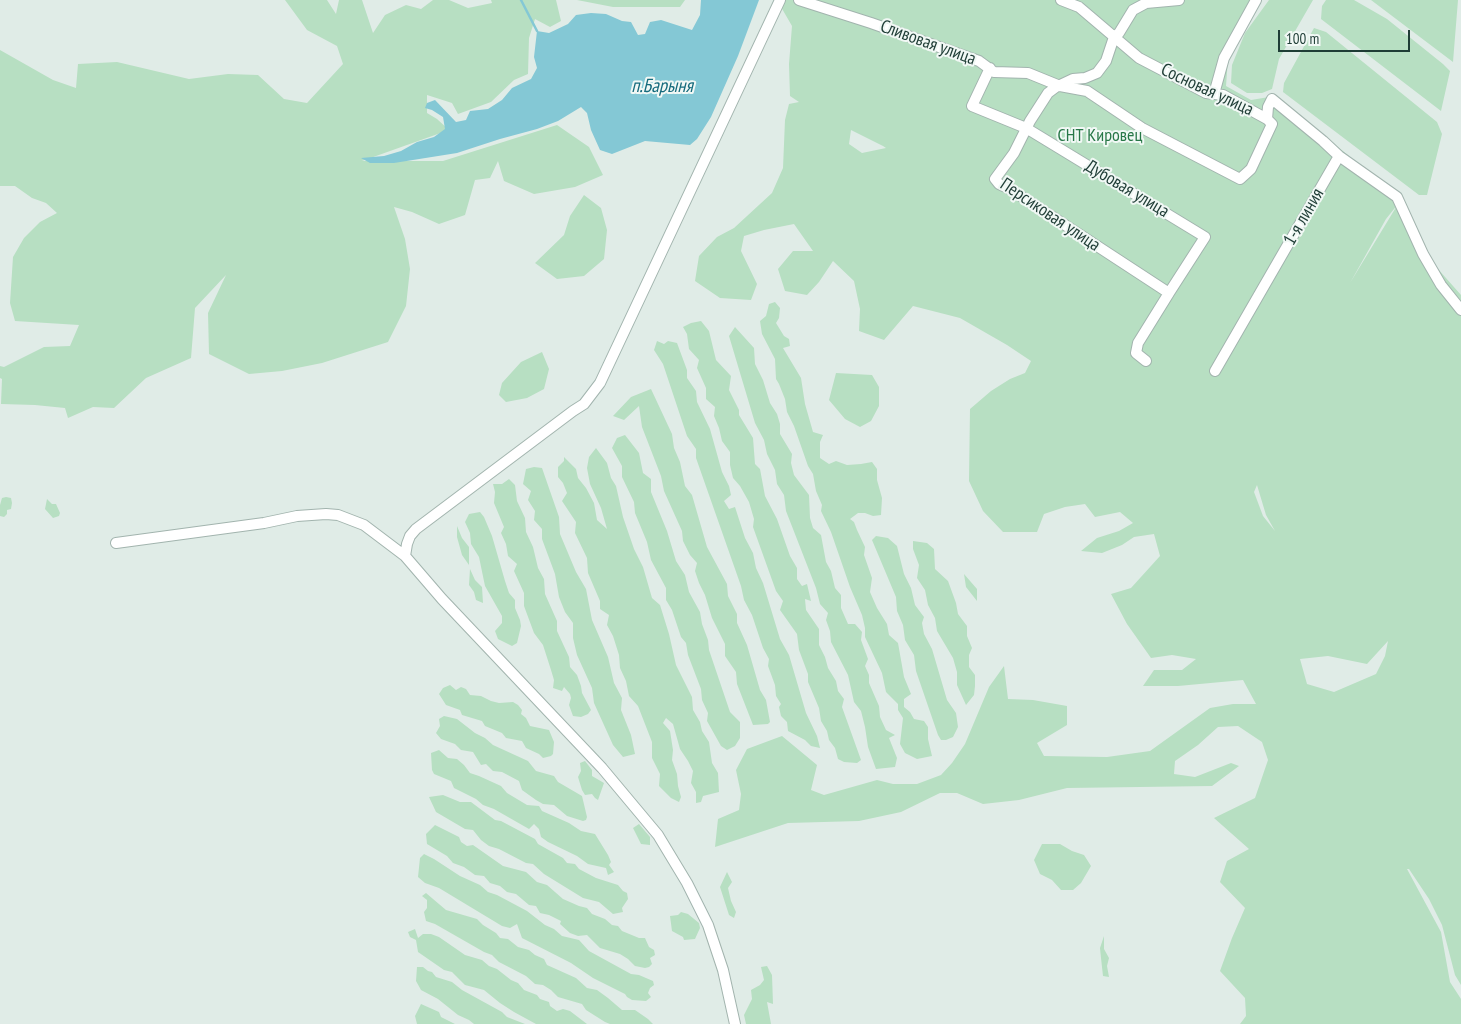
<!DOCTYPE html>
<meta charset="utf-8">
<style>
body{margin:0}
#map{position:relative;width:1461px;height:1024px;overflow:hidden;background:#e0ece7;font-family:"PT Sans Narrow",sans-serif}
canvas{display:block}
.scale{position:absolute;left:1278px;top:30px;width:132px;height:22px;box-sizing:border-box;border:2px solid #1f3d36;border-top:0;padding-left:6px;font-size:15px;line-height:18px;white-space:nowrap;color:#1f3d36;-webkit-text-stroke:4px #f1f8f5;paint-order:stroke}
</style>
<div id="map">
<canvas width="1461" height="1024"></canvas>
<div class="scale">100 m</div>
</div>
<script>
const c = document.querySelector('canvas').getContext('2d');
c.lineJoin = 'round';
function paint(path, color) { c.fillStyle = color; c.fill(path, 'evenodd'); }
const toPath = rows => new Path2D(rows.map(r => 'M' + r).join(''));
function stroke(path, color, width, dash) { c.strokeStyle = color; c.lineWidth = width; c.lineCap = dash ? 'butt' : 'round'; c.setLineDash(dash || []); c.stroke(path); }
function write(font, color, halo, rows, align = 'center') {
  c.font = font + ' "PT Sans Narrow",sans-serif'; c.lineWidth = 4; c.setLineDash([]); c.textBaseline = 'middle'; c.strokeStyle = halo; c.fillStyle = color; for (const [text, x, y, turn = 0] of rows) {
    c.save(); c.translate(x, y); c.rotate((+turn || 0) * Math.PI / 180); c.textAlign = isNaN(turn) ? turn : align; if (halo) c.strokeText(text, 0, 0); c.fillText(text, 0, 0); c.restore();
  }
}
paint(toPath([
 [285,0,327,0,336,14,339,0,362,0,373,33,385,15,406,5,421,9,433,0,449,0,468,8,492,3,491,0,556,0,561,21,550,27,535,19,529,38,528,74,514,80,491,102,458,114,452,103,427,95,427,113,437,119,449,130,362,161,443,161,557,125,589,147,603,175,575,187,534,194,504,181,498,161,490,178,475,180,465,215,439,224,412,212,394,207,405,239,410,269,406,306,388,342,322,363,282,371,249,374,209,354,208,313,226,275,195,308,191,358,146,378,114,408,93,407,68,418,65,408,35,405,1,404,2,379,0,378,0,366,4,367,44,347,70,346,79,325,15,321,10,303,13,257,24,238,40,222,57,213,46,203,32,198,15,186,0,186,0,50,53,80,76,88,78,64,117,62,189,79,228,74,258,75,284,99,307,103,343,64,337,46,307,30],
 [577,0,685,0,680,7,613,7],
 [777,0,1262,0,1254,11,1228,59,1226,86,1251,100,1275,96,1402,199,1430,260,1461,295,1461,985,1455,975,1442,925,1429,899,1409,869,1407,869,1441,932,1450,982,1461,999,1461,1024,1240,1024,1246,1016,1245,998,1220,971,1232,938,1245,908,1220,882,1227,861,1249,849,1214,818,1255,798,1268,760,1262,742,1238,726,1218,727,1198,745,1175,761,1174,774,1195,777,1231,763,1239,766,1212,786,1067,788,1019,800,983,804,957,793,940,793,901,812,859,821,788,823,715,847,718,819,739,810,741,794,736,770,747,749,782,736,817,765,811,790,824,795,877,780,893,784,917,784,941,775,952,763,965,744,989,687,1004,666,1008,699,1033,700,1067,706,1067,725,1037,743,1044,756,1107,757,1150,751,1210,708,1233,704,1256,704,1243,680,1178,686,1143,686,1154,670,1182,670,1196,659,1172,655,1151,658,1127,624,1111,594,1131,588,1160,556,1154,534,1134,537,1122,545,1102,553,1081,551,1097,538,1119,531,1133,523,1120,512,1095,517,1085,504,1065,507,1044,514,1037,532,1003,532,983,511,969,481,970,409,991,391,1010,379,1025,373,1031,361,1007,345,960,318,913,306,884,340,859,331,860,309,854,281,833,261,819,282,807,295,785,291,778,269,793,251,813,251,794,224,764,230,744,236,741,251,757,284,751,300,720,298,695,281,699,256,717,237,734,228,772,193,783,168,785,120,789,104,799,102,790,96,789,64,792,26],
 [851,130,883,146,886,148,862,153,849,144],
 [1398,204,1350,283,1386,219],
 [1257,485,1266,515,1275,531,1263,516,1254,492],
 [1388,641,1385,656,1376,674,1334,692,1307,684,1300,659,1328,656,1367,664],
 [1269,0,1313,0,1279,59,1272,89,1262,93,1247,93,1231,83,1232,65,1245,33],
 [1326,0,1354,0,1387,19,1443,64,1450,71,1441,111,1321,19,1322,6],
 [1371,0,1458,0,1453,62],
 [1314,28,1326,32,1437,122,1442,134,1427,195,1419,195,1283,92,1284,83],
 [584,195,601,208,607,230,604,259,584,276,557,279,535,263,564,235,570,216],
 [775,302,780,308,779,318,776,323,784,336,789,339,790,346,783,348,801,378,805,404,813,432,823,435,820,442,820,458,829,464,836,461,847,465,861,464,872,462,877,469,877,480,882,498,881,515,873,516,865,513,858,513,850,519,854,522,857,530,865,547,864,555,872,578,870,592,877,608,887,624,889,635,898,643,904,677,911,694,904,699,904,707,910,712,914,719,924,721,928,727,928,739,932,756,917,759,905,753,900,744,903,718,898,710,898,704,886,692,882,673,865,637,865,628,862,615,850,587,831,532,821,511,822,505,816,491,813,474,808,466,794,426,787,412,785,399,779,384,776,379,775,359,762,334,760,321,766,316,769,304],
 [701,321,709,331,716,360,731,376,729,390,739,410,739,415,753,438,755,464,760,469,765,496,777,519,790,556,797,568,797,579,802,586,807,584,811,601,805,599,806,610,819,629,819,645,825,657,828,668,836,681,838,691,844,699,842,707,861,760,857,763,844,762,838,759,835,748,829,740,827,731,821,721,819,708,808,682,808,674,799,650,797,634,780,610,783,601,776,591,753,527,754,519,749,502,740,486,733,478,730,465,730,452,722,441,719,428,714,416,715,407,706,399,706,388,697,368,699,360,689,349,687,334,683,327,691,323],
 [735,327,754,348,755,364,763,380,770,403,777,414,780,424,780,434,792,454,791,463,794,475,809,495,810,518,813,528,821,535,826,562,831,571,835,588,841,595,841,608,848,624,855,624,862,632,861,640,868,659,865,666,869,675,869,683,879,706,880,717,886,730,895,735,889,738,897,758,895,767,876,769,868,747,865,727,861,711,854,702,848,675,831,642,830,631,826,620,828,613,820,604,816,588,786,511,784,495,777,484,775,470,767,454,764,440,755,423,729,336],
 [657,341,664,344,668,341,677,343,687,370,687,378,696,391,697,402,710,429,722,472,729,486,731,495,724,501,729,509,735,507,745,538,753,553,756,568,763,583,780,639,789,655,806,713,817,736,820,748,811,746,805,740,788,731,787,722,781,716,779,707,781,704,776,696,775,685,768,666,769,659,763,648,752,615,744,600,741,586,696,458,696,449,687,436,663,364,654,350],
 [542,352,549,369,544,389,527,398,506,402,499,395,502,383,521,362],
 [836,373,872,375,879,387,879,406,871,421,860,427,845,419,829,400],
 [651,389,672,434,674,448,680,462,685,486,692,495,707,547,727,584,728,596,737,614,737,623,747,645,760,690,766,700,770,722,768,724,753,725,737,684,736,672,725,656,725,644,712,618,705,595,699,583,695,571,697,563,690,555,683,541,682,531,664,491,661,476,642,427,639,406,624,420,613,416,631,397],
 [625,435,639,453,643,473,651,479,651,492,667,531,676,561,685,575,689,592,700,612,702,624,708,640,709,650,730,712,740,722,740,738,735,746,727,750,721,746,707,721,708,713,702,700,701,689,688,655,686,643,681,637,672,610,666,600,666,588,651,560,647,542,635,513,634,502,622,477,622,466,612,448,617,438],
 [596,448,607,463,611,478,616,486,623,517,634,549,643,567,652,598,660,605,669,634,676,665,692,697,693,710,700,722,702,731,709,742,712,763,718,773,719,792,703,796,701,802,696,803,696,792,691,783,693,771,688,761,680,749,673,724,666,718,663,723,670,731,673,750,672,760,677,774,678,786,681,797,679,802,671,798,659,786,660,774,652,758,652,742,638,706,629,696,626,681,620,668,619,655,613,636,607,625,609,615,600,609,600,601,588,573,587,558,575,533,576,522,562,501,567,493,563,483,558,477,558,467,564,461,564,457,576,469,578,478,586,488,594,503,597,520,607,529,601,508,590,484,587,468,589,457],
 [534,467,542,468,559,517,560,534,576,572,586,589,592,620,608,657,614,683,622,698,621,710,631,735,635,754,623,757,613,745,594,703,592,688,577,655,573,638,573,623,565,612,559,597,555,574,542,539,542,529,534,520,535,511,528,500,531,491,523,484,526,469],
 [509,479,515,485,517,501,525,518,526,532,533,547,538,568,544,579,545,594,557,621,557,631,569,657,570,667,577,675,581,686,582,693,591,710,588,714,581,717,573,716,569,705,571,698,570,694,564,687,562,691,553,688,554,680,551,670,543,645,534,633,524,606,524,593,514,571,517,564,508,556,506,544,501,533,504,527,494,503,495,492,493,484,502,484],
 [6,497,11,498,12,503,11,509,7,510,7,514,4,517,0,516,0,505,2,498],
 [47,499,52,504,56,504,60,513,59,516,53,518,45,509],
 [480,512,484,517,492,536,505,581,509,593,515,600,515,608,520,620,521,626,517,643,512,646,498,639,495,631,502,623,502,616,485,586,479,557,471,544,470,533,465,522,469,514],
 [457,526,462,538,469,547,469,565,462,555,457,537],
 [876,536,888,538,897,546,904,574,911,588,915,605,924,617,922,623,924,634,932,649,947,700,956,713,958,727,953,737,946,740,941,740,938,735,916,671,914,655,905,640,903,625,897,611,896,597,872,540],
 [913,541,927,543,934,549,935,569,948,581,956,603,958,614,967,626,967,636,972,648,969,655,969,667,975,675,975,686,974,695,966,705,957,685,957,672,953,658,937,631,935,618,928,605,925,590,917,578,919,565,913,549],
 [470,569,475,580,482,587,483,603,476,600,474,592,469,585],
 [964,574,977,589,977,601,966,587],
 [450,685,456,690,461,687,466,689,470,695,481,696,491,701,499,703,513,702,518,705,522,710,521,714,526,718,530,726,549,730,554,742,553,754,551,756,543,758,539,754,526,748,522,741,506,738,502,733,485,726,482,721,462,715,460,710,446,705,439,694,443,688],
 [444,716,457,719,475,733,485,738,493,745,528,761,536,771,554,776,558,782,582,796,587,817,586,820,583,821,567,816,554,805,543,804,536,800,522,790,519,781,502,772,493,771,486,764,481,765,473,752,461,750,455,744,441,739,436,733,440,726,439,719],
 [439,750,448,758,457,759,464,765,470,773,479,776,501,786,507,793,527,805,539,806,542,811,569,823,581,831,595,834,608,855,611,862,609,865,614,872,608,875,606,868,588,864,577,856,548,842,541,837,539,829,534,824,529,829,494,809,483,805,476,799,454,788,451,781,434,774,432,770,431,753],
 [585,761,592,770,592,776,604,783,598,800,595,798,592,794,585,795,582,790,578,777,581,771,580,763],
 [443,795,460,802,471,802,495,820,501,821,535,839,538,844,563,858,567,863,575,864,579,869,596,878,618,885,623,891,627,893,628,899,622,908,623,912,613,914,599,902,583,898,544,874,533,864,526,863,499,849,489,846,481,840,473,830,465,829,436,812,429,797],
 [639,824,650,837,650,845,641,844,633,828],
 [435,825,459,837,461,842,467,846,473,845,503,866,526,872,537,882,547,885,563,899,579,906,587,908,592,914,605,919,612,925,618,926,622,931,639,938,645,938,649,947,654,950,655,955,650,958,652,964,649,967,645,968,635,966,628,959,620,954,600,948,587,935,578,936,570,933,560,924,561,921,549,915,540,913,536,906,529,905,516,894,507,892,500,886,490,883,484,876,475,875,464,867,453,863,447,856,427,844,426,834],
 [1042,844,1060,844,1072,851,1084,855,1091,866,1081,883,1073,890,1061,890,1052,880,1040,874,1034,860],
 [424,854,434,859,460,876,480,885,488,892,497,895,527,911,545,925,554,929,562,936,579,940,589,951,631,974,639,975,653,981,654,985,650,988,648,993,651,997,646,1001,632,1000,627,997,625,994,593,978,571,963,522,938,517,924,510,928,502,926,439,888,425,883,418,877,420,858],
 [727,872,732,882,728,888,731,901,736,912,734,918,729,915,720,887],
 [426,893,446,910,477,919,483,925,496,933,500,938,508,939,518,947,529,950,535,955,544,959,547,965,576,978,587,988,597,990,608,998,622,1010,635,1010,648,1019,653,1024,610,1024,605,1022,586,1010,582,1004,558,997,551,990,543,985,535,984,526,976,499,962,492,955,484,952,435,924,426,921,424,912,427,908,427,900,422,896],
 [681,912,688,914,699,923,700,928,695,939,684,940,683,937,672,931,670,916,678,915],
 [415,929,418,938,423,934,431,934,439,937,465,955,482,960,489,966,497,969,511,980,518,983,524,990,537,995,540,999,549,1002,550,1006,557,1011,563,1009,570,1011,587,1024,536,1024,514,1012,500,1003,484,990,465,985,452,972,444,970,418,952,416,940,410,937,408,932],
 [1104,936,1104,949,1109,958,1107,966,1109,977,1103,976,1101,958,1100,948],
 [767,966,772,975,773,1004,767,1002,771,1024,746,1024,744,1015,752,999,751,990,760,985,764,980,761,967],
 [417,967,423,967,428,971,432,972,436,977,452,982,462,990,502,1012,507,1017,525,1024,474,1024,469,1020,458,1015,438,999,421,990,416,981],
 [421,1004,439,1012,441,1017,455,1024,417,1024,415,1016]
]), '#b7dfc2');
paint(toPath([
 [701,0,759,0,738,56,711,117,697,139,690,145,645,141,612,154,600,150,591,130,587,113,581,107,558,121,537,129,500,139,457,153,394,163,370,163,361,158,384,156,401,151,417,142,434,137,445,129,443,117,432,110,425,108,427,103,435,100,456,122,466,120,470,111,488,109,502,100,512,88,531,79,537,68,534,57,537,31,549,33,568,24,576,15,591,13,606,14,622,21,631,22,638,35,645,34,650,22,661,20,692,30,700,15]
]), '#84c8d5');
stroke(toPath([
 [521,0,537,31]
]), '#84c8d5', 2.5);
const street = toPath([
 [799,0,871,23,979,61,994,72,1028,73,1060,86,1087,91,1142,128,1240,179,1251,169,1272,124,1267,119,1223,95,1206,93,1139,58,1079,7,1061,0],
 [990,68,972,106,1026,128,1205,237,1169,293],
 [1214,94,1224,58,1256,0],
 [1339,156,1397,197,1423,254,1441,285,1461,310],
 [1146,361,1136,353,1138,343,1169,293,1010,189,999,184,995,179,1014,153,1030,121,1048,93,1056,87,1073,79,1085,78,1097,73,1106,61,1114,37,1119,33,1133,10,1146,3,1179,0],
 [1215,371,1339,156,1323,141,1272,99,1268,107,1267,119],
 [116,543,264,523,297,516,326,514,338,515,364,525,405,556,442,599,602,768,658,835,687,883,708,925,723,970,735,1024],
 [405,556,407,544,410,536,416,529,573,411,584,404,600,383,780,0]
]);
stroke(street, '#a2b4ae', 12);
stroke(street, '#fff', 10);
write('18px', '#1f3d36', '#f1f8f5', [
 ["Сливовая улица",928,43,20],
 ["Сосновая улица",1207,90,25],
 ["Дубовая улица",1127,189,31],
 ["Персиковая улица",1050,215,34],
 ["1-я линия",1304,217,-60]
]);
write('18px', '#277747', '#f1f8f5', [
 ["СНТ Кировец",1100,136]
]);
write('italic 19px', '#166b7d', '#f1f8f5', [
 ["п.Барыня",662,87]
]);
</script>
